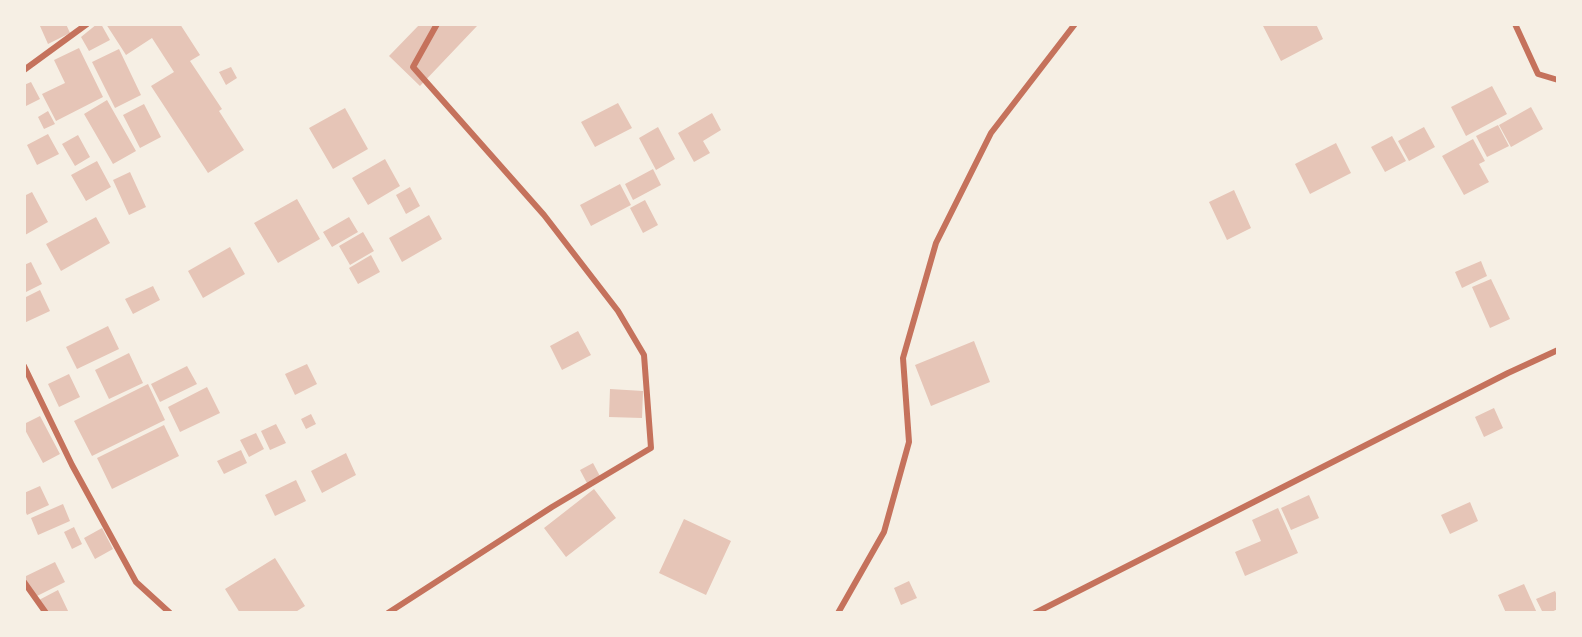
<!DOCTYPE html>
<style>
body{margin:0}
#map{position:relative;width:1582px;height:637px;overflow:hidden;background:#f6efe4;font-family:Montserrat,sans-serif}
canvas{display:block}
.frame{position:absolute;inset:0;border:26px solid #f6efe4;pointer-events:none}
</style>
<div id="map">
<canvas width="1582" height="637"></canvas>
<div class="frame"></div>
</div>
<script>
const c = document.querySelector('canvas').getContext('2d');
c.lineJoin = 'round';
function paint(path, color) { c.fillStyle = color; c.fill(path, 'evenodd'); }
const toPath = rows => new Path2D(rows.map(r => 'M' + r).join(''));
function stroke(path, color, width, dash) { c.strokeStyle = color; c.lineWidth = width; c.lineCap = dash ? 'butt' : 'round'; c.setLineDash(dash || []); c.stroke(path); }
paint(toPath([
 [44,24,66,24,70,33,48,44,40,26],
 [97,24,101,24,110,40,89,51,81,37],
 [106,24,180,24,200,55,190,61,222,109,219,111,244,150,208,173,151,86,174,72,152,38,126,55],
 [420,24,475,24,477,26,420,86,389,56],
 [1262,24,1316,24,1323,39,1281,61],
 [79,48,103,97,56,121,42,94,65,83,54,60],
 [119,49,141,95,115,108,92,62],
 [231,67,237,78,226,85,219,72],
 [31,82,40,99,24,107,24,85],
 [1492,86,1507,114,1466,136,1451,107],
 [107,100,136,151,113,164,84,114],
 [618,103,632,128,595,147,581,122],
 [144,104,161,137,140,148,123,115],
 [1531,107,1543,129,1511,147,1499,125],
 [345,108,368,149,333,169,309,128],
 [48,111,55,124,44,129,38,117],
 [712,113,721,130,703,141,710,153,694,162,678,133],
 [1498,125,1509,146,1487,157,1476,136],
 [658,127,675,159,656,170,639,138],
 [1424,127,1435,147,1409,161,1398,141],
 [48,134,59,154,37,165,27,145],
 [78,135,90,157,75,166,62,144],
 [1392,136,1406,161,1385,172,1371,147],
 [1473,139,1485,161,1479,164,1489,182,1464,195,1442,156],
 [1336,143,1351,173,1310,194,1295,164],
 [385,159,400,186,368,205,352,178],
 [97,161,111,187,86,201,71,175],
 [653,169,661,185,633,200,625,184],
 [130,172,146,207,129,215,113,180],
 [620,184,631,205,591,226,580,205],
 [410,187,420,206,406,214,396,195],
 [1234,190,1251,228,1227,240,1209,202],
 [32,192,48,222,25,235,24,196],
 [297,199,320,239,278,263,254,223],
 [645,200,658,225,643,233,630,208],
 [429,215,442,239,402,262,389,238],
 [96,217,110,243,61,271,46,244],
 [349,217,358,232,332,247,323,232],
 [363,232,374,251,350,265,339,246],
 [230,247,245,274,203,298,188,271],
 [371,255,380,272,358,284,349,268],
 [1481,261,1487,276,1462,288,1455,272],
 [31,262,42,284,24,293,24,265],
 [1491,279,1510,319,1490,328,1472,287],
 [153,286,160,300,133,314,125,299],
 [40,290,50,311,24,323,24,298],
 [108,326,119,349,77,369,66,347],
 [578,331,591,355,562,370,550,346],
 [974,341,990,382,931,406,915,365],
 [129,353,143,383,109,399,95,370],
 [307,364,317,384,295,395,285,374],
 [187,366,197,384,160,402,151,384],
 [69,374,80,397,59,407,48,384],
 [148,384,165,420,92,456,74,421],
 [207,387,220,413,180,432,168,407],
 [610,389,643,391,642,418,609,417],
 [1494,408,1503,428,1484,437,1475,417],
 [311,414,316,424,306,429,301,419],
 [40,416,60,454,43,463,24,428,24,424],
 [276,424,286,443,270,450,261,431],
 [164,425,179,456,112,489,97,458],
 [256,433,264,449,249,457,240,440],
 [241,450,247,463,224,474,217,461],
 [346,453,356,475,322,493,311,471],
 [593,463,602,480,589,487,580,470],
 [296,480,306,501,275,516,265,495],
 [40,486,49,505,27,515,24,508,24,493],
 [594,489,616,518,566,557,544,528],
 [1309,495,1319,518,1291,530,1281,508],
 [1470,502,1478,521,1450,534,1441,515],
 [63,504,70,521,38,535,31,518],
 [1278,508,1298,553,1245,576,1235,552,1261,541,1252,520],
 [684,519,731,541,706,595,659,573],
 [74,527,82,544,72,549,64,532],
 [102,528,113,549,95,559,84,538],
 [275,558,305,606,294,613,240,613,225,589],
 [55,562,65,582,33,598,24,577],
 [909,581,917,598,901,605,894,588],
 [1524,584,1537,613,1506,613,1498,595],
 [58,590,69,613,45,613,39,600],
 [1555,591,1558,598,1558,609,1549,613,1543,613,1536,599]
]), '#e6c5b7');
stroke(toPath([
 [1515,24,1538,74,1558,80],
 [24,70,87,24],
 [24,366,72,465,136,582,170,613],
 [24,582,46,613],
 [388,613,552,507,651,448,644,355,618,311,544,215,413,67,437,24],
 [838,613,884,532,909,442,903,358,936,243,991,133,1075,24],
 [1035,613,1508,373,1558,350]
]), '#c5725c', 6);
</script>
